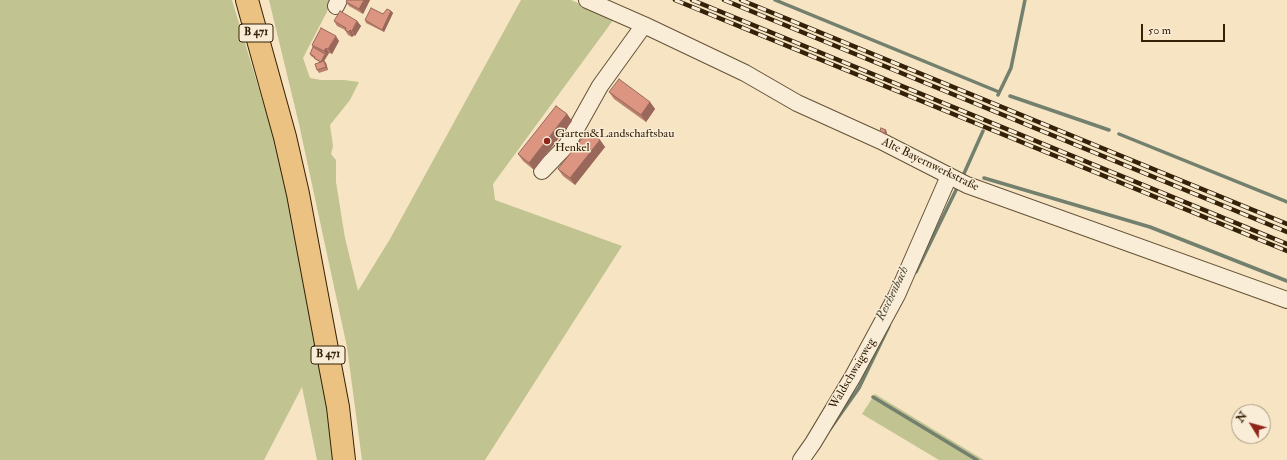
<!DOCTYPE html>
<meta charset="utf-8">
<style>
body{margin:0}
#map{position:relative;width:1287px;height:460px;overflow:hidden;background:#f6e4c3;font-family:"IM FELL Double Pica",serif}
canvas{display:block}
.north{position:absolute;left:1231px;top:404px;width:40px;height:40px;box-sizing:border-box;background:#f9edd8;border:1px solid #ab9b84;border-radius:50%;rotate:307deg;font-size:11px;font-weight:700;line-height:16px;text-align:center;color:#352107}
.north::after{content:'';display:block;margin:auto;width:14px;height:18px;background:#8f2418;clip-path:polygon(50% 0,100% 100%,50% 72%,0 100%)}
.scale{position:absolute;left:1141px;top:24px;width:84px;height:18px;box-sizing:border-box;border:2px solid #352107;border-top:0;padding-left:5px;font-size:12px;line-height:14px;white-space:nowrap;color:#352107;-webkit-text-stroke:3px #f9edd8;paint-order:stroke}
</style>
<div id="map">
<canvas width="1287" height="460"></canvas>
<div class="north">N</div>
<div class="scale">50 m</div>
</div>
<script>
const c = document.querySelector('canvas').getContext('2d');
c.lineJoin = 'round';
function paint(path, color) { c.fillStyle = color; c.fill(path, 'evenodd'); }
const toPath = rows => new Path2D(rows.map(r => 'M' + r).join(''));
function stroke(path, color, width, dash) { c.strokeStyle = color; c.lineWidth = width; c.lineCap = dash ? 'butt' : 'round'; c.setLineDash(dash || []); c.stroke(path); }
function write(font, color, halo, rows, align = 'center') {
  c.font = font + ' "IM FELL Double Pica",serif'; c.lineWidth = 3; c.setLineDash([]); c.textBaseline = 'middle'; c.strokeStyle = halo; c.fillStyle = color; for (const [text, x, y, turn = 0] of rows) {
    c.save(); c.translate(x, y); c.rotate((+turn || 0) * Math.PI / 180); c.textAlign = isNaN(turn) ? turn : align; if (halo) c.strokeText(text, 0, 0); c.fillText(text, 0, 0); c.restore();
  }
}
paint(toPath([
 [0,0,232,0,274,139,287,194,320,357,335,460,317,460,302,387,264,460,0,460],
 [269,0,333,0,303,58,310,78,321,80,344,80,359,82,350,100,330,125,333,146,331,154,336,160,336,182,345,238,358,291,390,239,521,0,571,0,614,19,493,184,495,200,622,246,485,460,362,460,347,347,299,124],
 [875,394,984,460,939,460,862,414]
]), '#c1c391');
stroke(toPath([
 [775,0,999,92],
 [998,95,1011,68,1025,0],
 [1010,96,1109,130],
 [1119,134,1287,202],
 [962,178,983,131],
 [984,178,1150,227,1287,281],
 [916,272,958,186],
 [873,397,977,460],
 [830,429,859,388,889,326]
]), '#73806e', 3.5);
const minor = toPath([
 [587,0,644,25,745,73,797,103,881,141,967,185,1287,300],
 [336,6,339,0],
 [542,171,567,145,600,86,644,25],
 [801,460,813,443,852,378,897,295,949,176]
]);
const highway = toPath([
 [247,0,285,137,298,194,330,365,338,407,344,460]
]);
stroke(minor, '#655236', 18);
stroke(highway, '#352107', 24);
stroke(minor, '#f9edd8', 16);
stroke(highway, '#ebc282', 22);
const rail = toPath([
 [675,0,1287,251],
 [692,0,1287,244],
 [724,0,1287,232],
 [741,0,1287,224]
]);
stroke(rail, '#352107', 4.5);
stroke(rail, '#f9edd8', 3, [9]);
paint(toPath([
 [347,0,370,0,363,14,349,6,346,2],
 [391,11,393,13,384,32,366,23,365,20],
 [334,21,357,21,361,26,355,36,354,35,352,37,348,35,345,30,337,26],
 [339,41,332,54,329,53,324,61,326,63,328,70,319,73,317,70,320,62,316,60,314,58,311,56,310,54,313,47,312,45],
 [609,92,650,102,655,109,646,122,614,99],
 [567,114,572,121,534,170,523,161,518,154],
 [880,131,887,133,886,135,882,133],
 [600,140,605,147,575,185,563,176,558,169]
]), '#bc806f');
paint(toPath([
 [364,0,370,0,363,14,359,9],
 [391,11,393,13,384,32,382,30],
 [357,21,361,26,355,36,352,31],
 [350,30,354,35,352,37,349,32],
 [336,36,339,41,332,54,328,49],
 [326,48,329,53,327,56,324,51],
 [325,54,327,56,324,61,326,63,328,70,321,62],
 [650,102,655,109,646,122,641,115],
 [567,114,572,121,534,170,529,163],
 [886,130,887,133,886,135,884,133],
 [600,140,605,147,575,185,570,178]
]), '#99685a');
const building = toPath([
 [347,0,364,0,359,9,346,2,347,0],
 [371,8,383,14,387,9,391,11,382,30,365,20,371,8],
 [340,11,357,21,352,31,350,30,349,32,345,30,346,28,334,21,340,11],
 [321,28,336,36,328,49,326,48,324,51,312,45,321,28],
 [313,47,325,54,321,62,314,58,315,57,310,54,313,47],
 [324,61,326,67,317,70,315,64,324,61],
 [619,79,650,102,641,115,609,92,619,79],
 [556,106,567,114,529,163,518,154,556,106],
 [881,128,886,130,884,133,880,131,881,128],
 [588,131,600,140,570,178,558,169,588,131]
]);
paint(building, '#db9581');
stroke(building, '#99685a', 1);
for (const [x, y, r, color] of [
 [547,141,4,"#8f2418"]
]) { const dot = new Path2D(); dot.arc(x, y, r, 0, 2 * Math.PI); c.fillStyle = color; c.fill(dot); stroke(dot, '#f9edd8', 1.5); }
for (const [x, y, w] of [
 [256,33,34],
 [328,355,34]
]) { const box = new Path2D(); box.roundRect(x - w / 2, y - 9, w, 18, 3); c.fillStyle = '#f9edd8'; c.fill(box); stroke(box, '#352107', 1); }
write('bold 11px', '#352107', null, [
 ["B 471",256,33],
 ["B 471",328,355]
]);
write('12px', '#352107', '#f9edd8', [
 ["Garten&Landschaftsbau",555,134],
 ["Henkel",555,148]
], 'left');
write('12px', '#352107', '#f9edd8', [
 ["Alte Bayernwerkstraße",930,165,26],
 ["Waldschwaigweg",853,374,-60]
]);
write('italic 13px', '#54503b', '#f9edd8', [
 ["Reschenbach",893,294,-64]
]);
</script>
